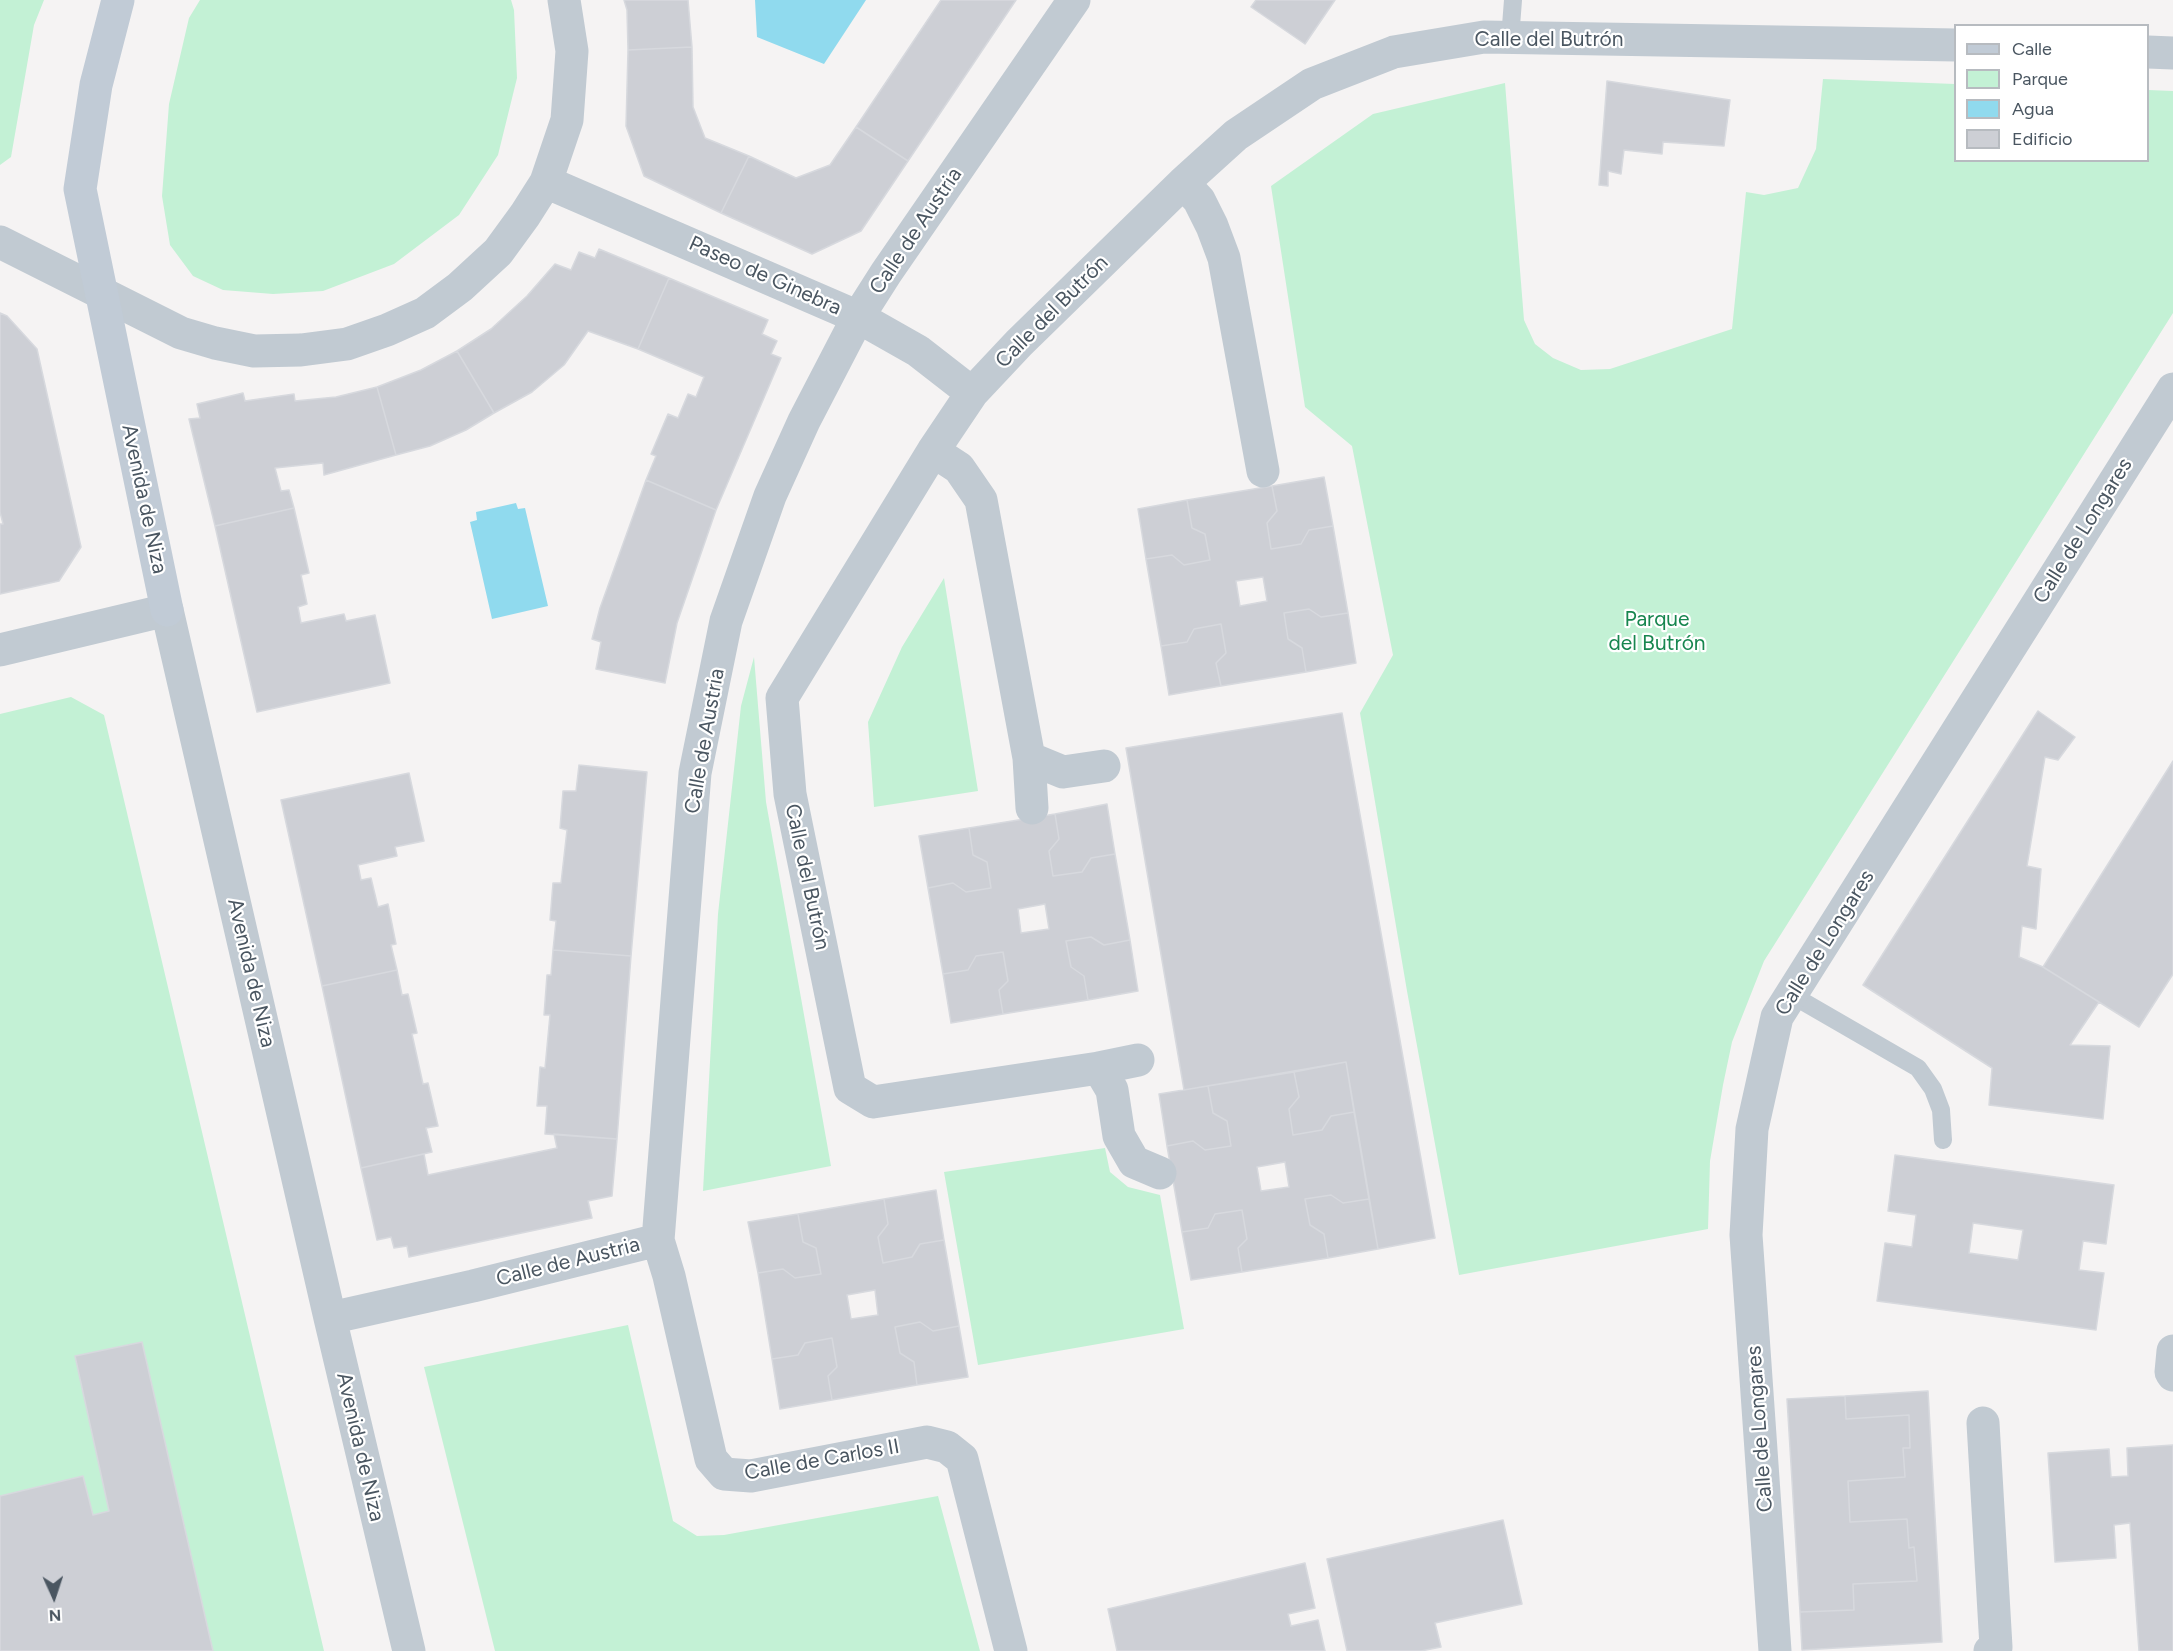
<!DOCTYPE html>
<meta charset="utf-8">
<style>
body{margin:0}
#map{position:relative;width:2173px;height:1651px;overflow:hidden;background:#f5f3f3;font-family:Figtree,sans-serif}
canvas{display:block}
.legend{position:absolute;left:1954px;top:24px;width:195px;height:138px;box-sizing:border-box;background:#fff;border:2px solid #b7bbc0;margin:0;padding:8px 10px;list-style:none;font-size:18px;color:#4a5661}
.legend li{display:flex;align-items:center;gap:12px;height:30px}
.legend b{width:30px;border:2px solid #b7bbc0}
.north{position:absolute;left:24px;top:1567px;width:60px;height:60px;-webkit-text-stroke:4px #fff;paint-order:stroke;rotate:177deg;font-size:16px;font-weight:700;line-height:24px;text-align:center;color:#4a5661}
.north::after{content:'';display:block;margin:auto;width:21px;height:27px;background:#4a5661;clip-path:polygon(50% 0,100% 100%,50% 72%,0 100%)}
</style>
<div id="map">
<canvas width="2173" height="1651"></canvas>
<ul class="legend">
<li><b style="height:8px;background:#c1cbd6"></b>Calle</li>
<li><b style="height:16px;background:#c3f1d5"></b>Parque</li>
<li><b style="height:16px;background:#90daee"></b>Agua</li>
<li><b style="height:16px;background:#cdcfd5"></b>Edificio</li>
</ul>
<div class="north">N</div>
</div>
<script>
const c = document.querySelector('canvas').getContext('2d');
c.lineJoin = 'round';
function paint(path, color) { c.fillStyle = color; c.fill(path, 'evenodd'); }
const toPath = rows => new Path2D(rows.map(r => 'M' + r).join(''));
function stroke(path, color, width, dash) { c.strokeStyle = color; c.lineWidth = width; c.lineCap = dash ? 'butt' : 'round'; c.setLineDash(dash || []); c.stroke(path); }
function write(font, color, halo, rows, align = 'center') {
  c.font = font + ' Figtree,sans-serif'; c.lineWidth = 4.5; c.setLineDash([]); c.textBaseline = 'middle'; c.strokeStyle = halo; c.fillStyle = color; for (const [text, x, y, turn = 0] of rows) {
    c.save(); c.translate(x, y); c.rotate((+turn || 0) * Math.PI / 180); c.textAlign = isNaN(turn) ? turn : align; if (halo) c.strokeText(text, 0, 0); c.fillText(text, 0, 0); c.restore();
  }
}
paint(toPath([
 [0,0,44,0,34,25,11,157,0,165],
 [200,0,511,0,514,10,517,78,498,155,459,215,394,264,323,291,273,294,223,290,193,276,170,245,162,196,169,104,189,18],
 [1823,79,1955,84,1956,160,2148,160,2148,90,2173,91,2173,313,1764,961,1732,1042,1723,1085,1710,1161,1708,1229,1459,1275,1407,991,1360,713,1393,655,1352,446,1305,407,1271,186,1373,114,1505,83,1524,320,1535,344,1553,358,1581,370,1610,369,1732,329,1746,192,1764,195,1798,188,1816,149],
 [944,578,978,791,874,807,868,722,902,647],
 [754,657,766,802,831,1166,703,1191,718,914,741,706],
 [71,697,104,715,324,1651,0,1651,0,714],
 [1105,1148,1110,1172,1128,1187,1160,1195,1184,1329,978,1365,944,1172],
 [628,1325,673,1521,697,1536,724,1535,938,1496,980,1651,495,1651,424,1367]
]), '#c3f1d5');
paint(toPath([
 [755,0,866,0,824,64,757,37],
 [516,503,518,509,525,508,548,606,492,619,470,522,477,520,476,512]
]), '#90daee');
const building = toPath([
 [624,0,688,0,692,47,628,50,627,10,624,0],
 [941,0,1016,0,908,161,856,127,941,0],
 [1256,0,1335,0,1305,44,1251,7,1256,0],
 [692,47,693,107,705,138,749,156,721,213,644,176,626,126,628,50,692,47],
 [1607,81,1730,100,1724,146,1663,142,1662,154,1624,150,1621,174,1608,171,1608,186,1599,185,1607,81],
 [856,127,908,161,861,231,812,254,721,213,749,156,796,178,830,165,856,127],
 [599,249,669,278,638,349,588,331,564,365,532,392,494,413,457,351,491,329,527,296,555,264,571,270,579,252,595,258,599,249],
 [669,278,768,320,762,334,777,341,771,354,781,358,716,510,646,480,656,456,651,454,668,414,678,418,688,394,696,397,704,377,638,349,669,278],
 [0,313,7,316,37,349,81,547,59,581,0,594,0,524,3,524,0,512,0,313],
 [457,351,494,413,466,430,430,446,396,455,377,387,421,370,457,351],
 [377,387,396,455,324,475,323,463,275,468,281,491,289,490,294,508,215,526,189,419,200,418,197,404,243,393,245,401,294,394,295,401,336,397,377,387],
 [1324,477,1333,526,1309,530,1301,544,1271,549,1267,523,1277,511,1272,486,1324,477],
 [646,480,716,510,677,623,665,683,596,669,601,642,592,639,600,608,646,480],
 [1272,486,1277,511,1267,523,1271,549,1301,544,1309,530,1333,526,1348,613,1321,617,1309,609,1284,613,1288,639,1302,648,1306,672,1221,686,1216,663,1226,653,1221,624,1194,629,1187,642,1161,646,1146,559,1172,555,1184,565,1210,560,1205,534,1192,528,1187,500,1272,486],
 [1263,577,1267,601,1240,606,1236,581,1263,577],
 [1187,500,1192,528,1205,534,1210,560,1184,565,1172,555,1146,559,1138,509,1187,500],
 [294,508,309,573,301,575,307,604,298,607,301,623,344,614,346,621,375,615,390,683,257,712,215,526,294,508],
 [1309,609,1321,617,1348,613,1356,663,1306,672,1302,648,1288,639,1284,613,1309,609],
 [1221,624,1226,653,1216,663,1221,686,1169,695,1161,646,1187,642,1194,629,1221,624],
 [2038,711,2075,737,2058,760,2045,757,2027,866,2041,869,2036,929,2022,926,2019,957,2043,967,2099,1002,2070,1045,2110,1046,2103,1119,1989,1105,1992,1068,1863,985,2038,711],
 [1342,713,1435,1238,1378,1249,1346,1062,1184,1090,1126,748,1342,713],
 [2173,761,2173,974,2139,1027,2043,967,2173,761],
 [579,765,647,772,631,956,553,950,556,921,550,920,553,883,561,883,567,830,560,828,563,791,576,791,579,765],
 [409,773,424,841,395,847,397,856,358,865,361,880,371,878,378,907,388,904,396,944,391,945,397,970,322,986,281,800,409,773],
 [1107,804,1115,854,1091,858,1082,872,1053,876,1049,851,1059,839,1055,814,1107,804],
 [1055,814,1059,839,1049,851,1053,876,1082,872,1091,858,1115,854,1130,940,1104,945,1091,937,1066,941,1071,967,1084,976,1088,1000,1003,1014,999,990,1008,981,1003,952,976,956,968,970,943,974,928,888,953,883,966,892,991,888,987,862,973,855,969,828,1055,814],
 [1045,904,1049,929,1021,933,1018,909,1045,904],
 [969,828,973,855,987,862,991,888,966,892,953,883,928,888,919,836,969,828],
 [1091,937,1104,945,1130,940,1138,991,1088,1000,1084,976,1071,967,1066,941,1091,937],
 [553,950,631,956,617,1139,545,1134,547,1106,537,1106,540,1067,545,1068,550,1015,544,1015,547,975,551,975,553,950],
 [1003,952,1008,981,999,990,1003,1014,951,1023,943,974,968,970,976,956,1003,952],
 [397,970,402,995,408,994,417,1033,412,1034,423,1084,428,1083,438,1126,426,1128,432,1152,361,1168,322,986,397,970],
 [1346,1062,1354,1112,1331,1116,1322,1130,1293,1135,1289,1109,1299,1097,1294,1072,1346,1062],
 [1294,1072,1299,1097,1289,1109,1293,1135,1322,1130,1331,1116,1354,1112,1369,1199,1343,1203,1331,1195,1305,1199,1310,1225,1324,1234,1328,1258,1242,1272,1238,1248,1247,1239,1242,1210,1215,1214,1208,1228,1182,1232,1167,1146,1193,1141,1205,1150,1231,1146,1227,1121,1213,1113,1208,1086,1294,1072],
 [1285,1162,1289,1187,1261,1191,1257,1167,1285,1162],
 [1208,1086,1213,1113,1227,1121,1231,1146,1205,1150,1193,1141,1167,1146,1159,1094,1208,1086],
 [554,1134,617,1139,612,1196,588,1201,592,1218,409,1257,407,1246,394,1248,391,1237,377,1240,361,1168,424,1154,428,1175,557,1148,554,1134],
 [1895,1155,2114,1185,2106,1244,2083,1241,2079,1270,2104,1273,2096,1330,1877,1301,1885,1243,1912,1247,1916,1215,1888,1211,1895,1155],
 [1973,1223,2023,1230,2018,1260,1969,1253,1973,1223],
 [936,1190,944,1240,920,1244,912,1257,883,1263,878,1237,888,1224,884,1199,936,1190],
 [1331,1195,1343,1203,1369,1199,1378,1249,1328,1258,1324,1234,1310,1225,1305,1199,1331,1195],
 [884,1199,888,1224,878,1237,883,1263,912,1257,920,1244,944,1240,959,1326,933,1331,920,1322,895,1327,900,1353,914,1362,917,1385,832,1400,828,1376,837,1367,832,1338,805,1343,798,1355,772,1359,758,1273,783,1269,795,1278,821,1274,816,1248,803,1242,798,1214,884,1199],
 [875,1290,878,1315,851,1319,847,1295,875,1290],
 [1242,1210,1247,1239,1238,1248,1242,1272,1191,1280,1182,1232,1208,1228,1215,1214,1242,1210],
 [798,1214,803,1242,816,1248,821,1274,795,1278,783,1269,758,1273,748,1222,798,1214],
 [920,1322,933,1331,959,1326,968,1377,917,1385,914,1362,900,1353,895,1327,920,1322],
 [832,1338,837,1367,828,1376,832,1400,780,1409,772,1359,798,1355,805,1343,832,1338],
 [142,1342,213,1651,0,1651,0,1496,83,1476,93,1515,109,1511,75,1356,142,1342],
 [1928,1391,1942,1642,1802,1650,1800,1612,1854,1610,1853,1584,1917,1581,1914,1547,1909,1548,1907,1519,1850,1522,1848,1481,1905,1477,1903,1448,1910,1448,1909,1415,1846,1419,1845,1396,1928,1391],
 [1845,1396,1846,1419,1909,1415,1910,1448,1903,1448,1905,1477,1848,1481,1850,1522,1907,1519,1909,1548,1914,1547,1917,1581,1853,1584,1854,1610,1800,1612,1787,1399,1845,1396],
 [2173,1445,2173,1651,2139,1651,2130,1523,2114,1525,2116,1558,2055,1562,2048,1453,2109,1449,2111,1477,2128,1476,2127,1448,2173,1445],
 [1503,1520,1522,1604,1435,1623,1441,1647,1421,1651,1347,1651,1327,1559,1503,1520],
 [1305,1563,1315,1608,1288,1614,1291,1626,1318,1620,1325,1651,1117,1651,1108,1609,1305,1563]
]);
paint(building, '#cdcfd5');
stroke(building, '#d7d9de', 1.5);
stroke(toPath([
 [1510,39,1513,0],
 [1790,994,1918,1068,1933,1089,1941,1110,1943,1140]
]), '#c1cad2', 18);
stroke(toPath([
 [2148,52,2173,53],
 [546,182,858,317,918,351,972,393],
 [1183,183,1199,200,1212,226,1224,258,1263,471],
 [0,242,181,333,215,343,254,351,301,350,347,344,387,330,425,313,460,287,498,252,525,215,546,182,567,120,572,51,564,0],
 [933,451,959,468,981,500,1029,758,1032,808],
 [0,650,167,610,330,1318,409,1651],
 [1029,758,1063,772,1104,766],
 [1099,1068,1138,1060],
 [1160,1173,1134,1162,1119,1136,1112,1090,1099,1068,873,1102,850,1088,790,794,782,698,933,451,972,393,1019,343,1183,183,1236,135,1312,84,1394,52,1484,37,1956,45],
 [658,1240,669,1276,711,1459,724,1474,751,1476,927,1442,947,1447,962,1459,1011,1651],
 [330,1318,473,1286,658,1240,695,773,726,621,770,496,804,421,858,317,886,273,1074,0],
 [2173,1351,2171,1372,2173,1375],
 [1983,1423,1996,1647,1990,1651],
 [1775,1651,1746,1235,1752,1129,1777,1017,2173,389]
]), '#c1cad2', 33);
stroke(toPath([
 [118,0,96,85,80,189,167,610]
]), '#c1cbd6', 33);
write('21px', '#4a5661', '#fff', [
 ["Calle del Butrón",1549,40],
 ["Calle de Austria",916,231,-56],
 ["Paseo de Ginebra",765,276,24],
 ["Calle del Butrón",1052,312,-45],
 ["Avenida de Niza",144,499,78],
 ["Calle de Longares",2083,531,-58],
 ["Calle de Austria",705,741,-80],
 ["Calle del Butrón",807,877,78],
 ["Calle de Longares",1825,943,-58],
 ["Avenida de Niza",251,973,77],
 ["Calle de Austria",568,1262,-14],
 ["Calle de Longares",1760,1429,-94],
 ["Avenida de Niza",360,1447,77],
 ["Calle de Carlos II",822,1460,-10]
]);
write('21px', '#17864f', '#fff', [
 ["Parque",1657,620],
 ["del Butrón",1657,644]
]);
</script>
